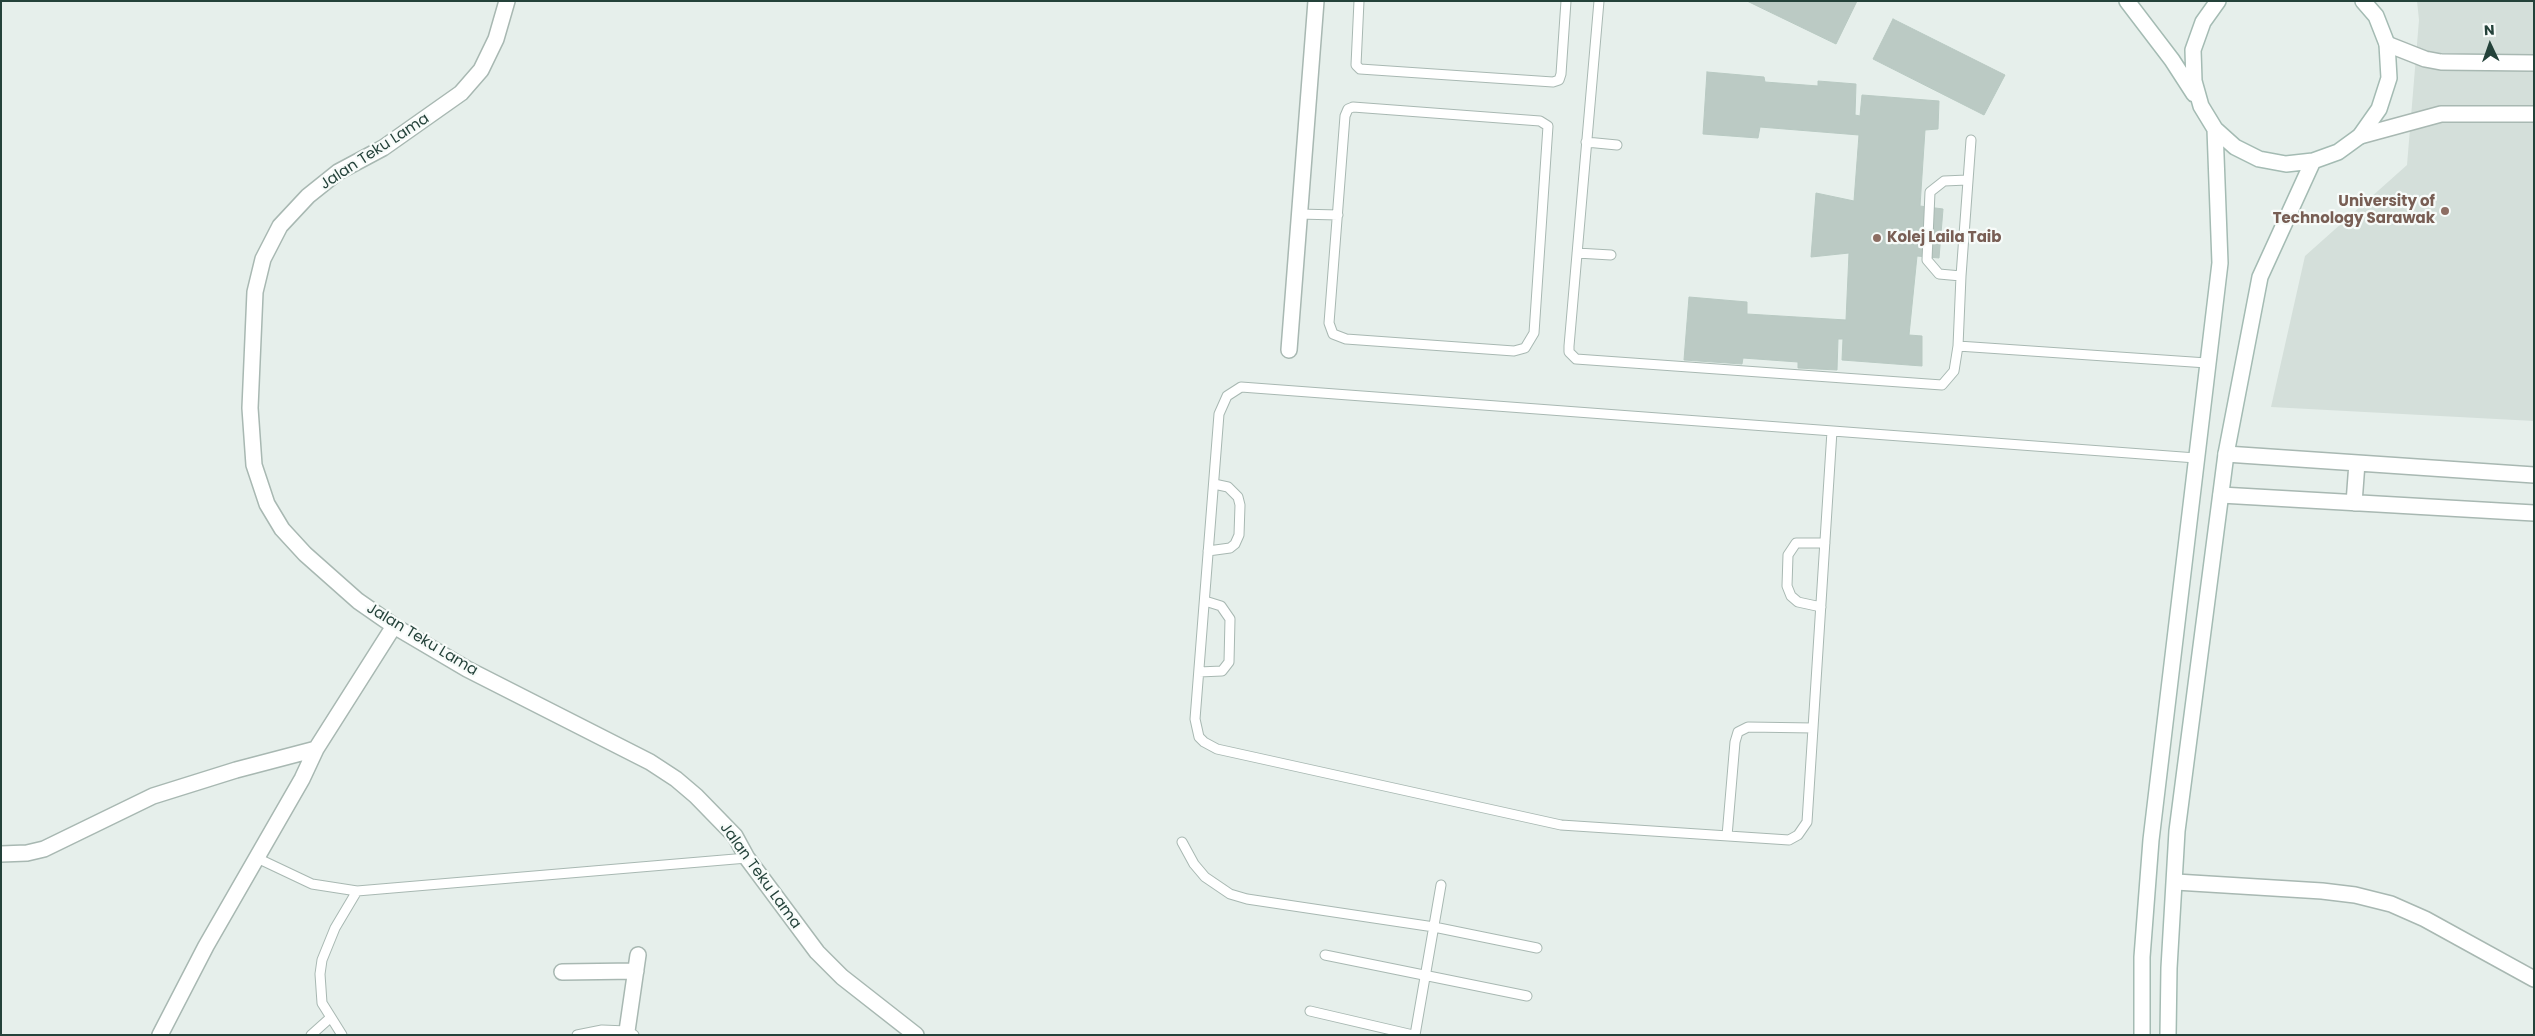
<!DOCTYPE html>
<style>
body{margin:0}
#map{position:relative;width:2535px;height:1036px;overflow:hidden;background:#e6efeb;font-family:Poppins,sans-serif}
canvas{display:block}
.frame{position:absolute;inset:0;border:2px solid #24423a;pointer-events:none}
.north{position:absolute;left:2465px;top:20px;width:50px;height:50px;-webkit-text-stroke:4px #f7fbf9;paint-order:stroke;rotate:357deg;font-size:14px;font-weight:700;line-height:20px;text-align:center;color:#24423a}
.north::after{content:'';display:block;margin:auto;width:18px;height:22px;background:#24423a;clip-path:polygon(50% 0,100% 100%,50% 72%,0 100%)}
</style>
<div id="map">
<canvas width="2535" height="1036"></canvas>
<div class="frame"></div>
<div class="north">N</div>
</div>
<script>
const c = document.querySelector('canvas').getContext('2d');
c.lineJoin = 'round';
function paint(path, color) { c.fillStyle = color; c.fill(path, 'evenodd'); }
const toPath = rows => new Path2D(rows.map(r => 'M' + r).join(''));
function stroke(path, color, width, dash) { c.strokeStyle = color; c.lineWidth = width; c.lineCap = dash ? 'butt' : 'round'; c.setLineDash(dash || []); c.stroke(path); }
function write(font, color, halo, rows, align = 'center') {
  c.font = font + ' Poppins,sans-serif'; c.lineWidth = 4.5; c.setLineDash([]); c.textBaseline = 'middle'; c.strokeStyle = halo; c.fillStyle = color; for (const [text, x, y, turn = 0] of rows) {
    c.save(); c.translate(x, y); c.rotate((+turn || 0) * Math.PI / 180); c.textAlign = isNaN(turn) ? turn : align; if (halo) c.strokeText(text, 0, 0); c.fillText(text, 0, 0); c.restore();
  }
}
paint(toPath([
 [2417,1,2534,1,2534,421,2271,407,2305,256,2407,165,2419,20]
]), '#d4dfda');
const building = toPath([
 [1747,1,1857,1,1836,44,1747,1],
 [1893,19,2005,75,1984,115,1873,59,1893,19],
 [1707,72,1764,77,1765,82,1818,86,1818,81,1856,84,1855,115,1860,116,1862,95,1939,101,1938,129,1925,130,1920,206,1943,209,1939,258,1917,256,1909,335,1922,336,1922,366,1842,360,1843,339,1838,339,1837,370,1798,368,1798,362,1743,358,1742,364,1684,360,1689,297,1747,302,1747,314,1846,320,1849,253,1811,257,1816,193,1854,201,1859,135,1760,127,1758,138,1703,134,1707,72]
]);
paint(building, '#bbcac4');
stroke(building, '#b8c9c2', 1);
const lane = toPath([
 [1359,1,1356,65,1360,69,1553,82,1559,80,1561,74,1566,1],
 [1599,1,1569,346,1569,352,1576,359,1942,385,1954,371,1958,346,1961,276,1971,140],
 [1353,107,1540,121,1548,126,1534,333,1525,348,1514,351,1346,339,1333,334,1329,323,1345,116,1348,109,1353,107],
 [1586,142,1617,145],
 [1298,214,1338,215],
 [1577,253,1611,255],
 [1961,276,1939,274,1927,260,1930,192,1944,181,1967,180],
 [1958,346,2207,363],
 [1832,431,1807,822,1798,835,1789,840,1561,825,1217,749,1204,742,1199,737,1195,719,1219,414,1227,396,1241,387,2196,458],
 [1208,551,1230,548,1235,544,1239,535,1240,505,1238,497,1228,487,1214,484],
 [1821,607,1798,602,1791,596,1787,586,1788,555,1796,543,1825,543],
 [1199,672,1222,671,1229,662,1230,619,1221,606,1205,601],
 [1727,836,1735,742,1738,732,1748,727,1813,728],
 [1182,842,1194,864,1205,877,1230,894,1247,899,1434,927,1537,948],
 [257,858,312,884,357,891,747,858],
 [1325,955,1527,996],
 [1310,1011,1413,1035],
 [311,1035,330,1018],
 [342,1035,322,1003,320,974,322,960,335,928,357,891],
 [577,1035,602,1030,627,1031,634,1035],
 [1415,1035,1441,885]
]);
const street = toPath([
 [507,1,496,39,481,70,461,93,383,148,338,172,308,196,280,226,263,259,255,292,250,408,254,465,267,504,282,529,305,554,358,601,394,626,467,669,650,762,676,779,696,796,735,836,747,858,817,952,842,977,916,1035],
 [2387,44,2425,59,2441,62,2534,63],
 [2360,136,2441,114,2534,114],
 [1289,350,1316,1],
 [2226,454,2534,475],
 [2221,495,2534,513],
 [2354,503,2357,463],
 [1,854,27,853,44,849,153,796,236,770,316,749],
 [2176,882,2322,891,2355,895,2391,904,2425,919,2534,979],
 [562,972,636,971],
 [627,1031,638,955],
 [160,1035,206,946,302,779,316,749,394,626]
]);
const secondary = toPath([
 [2127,1,2172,60,2194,94],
 [2218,1,2203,22,2193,50,2194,81,2201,106,2215,129,2235,147,2259,159,2286,164,2313,161,2338,152,2360,136,2379,109,2389,78,2387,44,2376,16,2363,1],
 [2142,1035,2142,957,2151,840,2220,263,2215,129],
 [2168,1035,2169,968,2177,831,2226,454,2260,277,2313,161]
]);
stroke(lane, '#a8b8b2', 11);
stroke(street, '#a8b8b2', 18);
stroke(secondary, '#a4bbb3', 18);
stroke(lane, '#fff', 9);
stroke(street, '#fff', 15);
stroke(secondary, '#fff', 15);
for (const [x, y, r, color] of [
 [2445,211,5,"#8d6e63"],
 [1877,238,5,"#8d6e63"]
]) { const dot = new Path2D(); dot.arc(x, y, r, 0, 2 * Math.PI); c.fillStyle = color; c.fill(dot); stroke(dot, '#f7fbf9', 2); }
write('15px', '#24423a', '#f7fbf9', [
 ["Jalan Teku Lama",375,152,-33],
 ["Jalan Teku Lama",422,640,31],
 ["Jalan Teku Lama",760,876,54]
]);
write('bold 15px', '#785e54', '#f7fbf9', [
 ["University of",2435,202],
 ["Technology Sarawak",2435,219],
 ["Kolej Laila Taib",1887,238,"left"]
], 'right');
</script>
